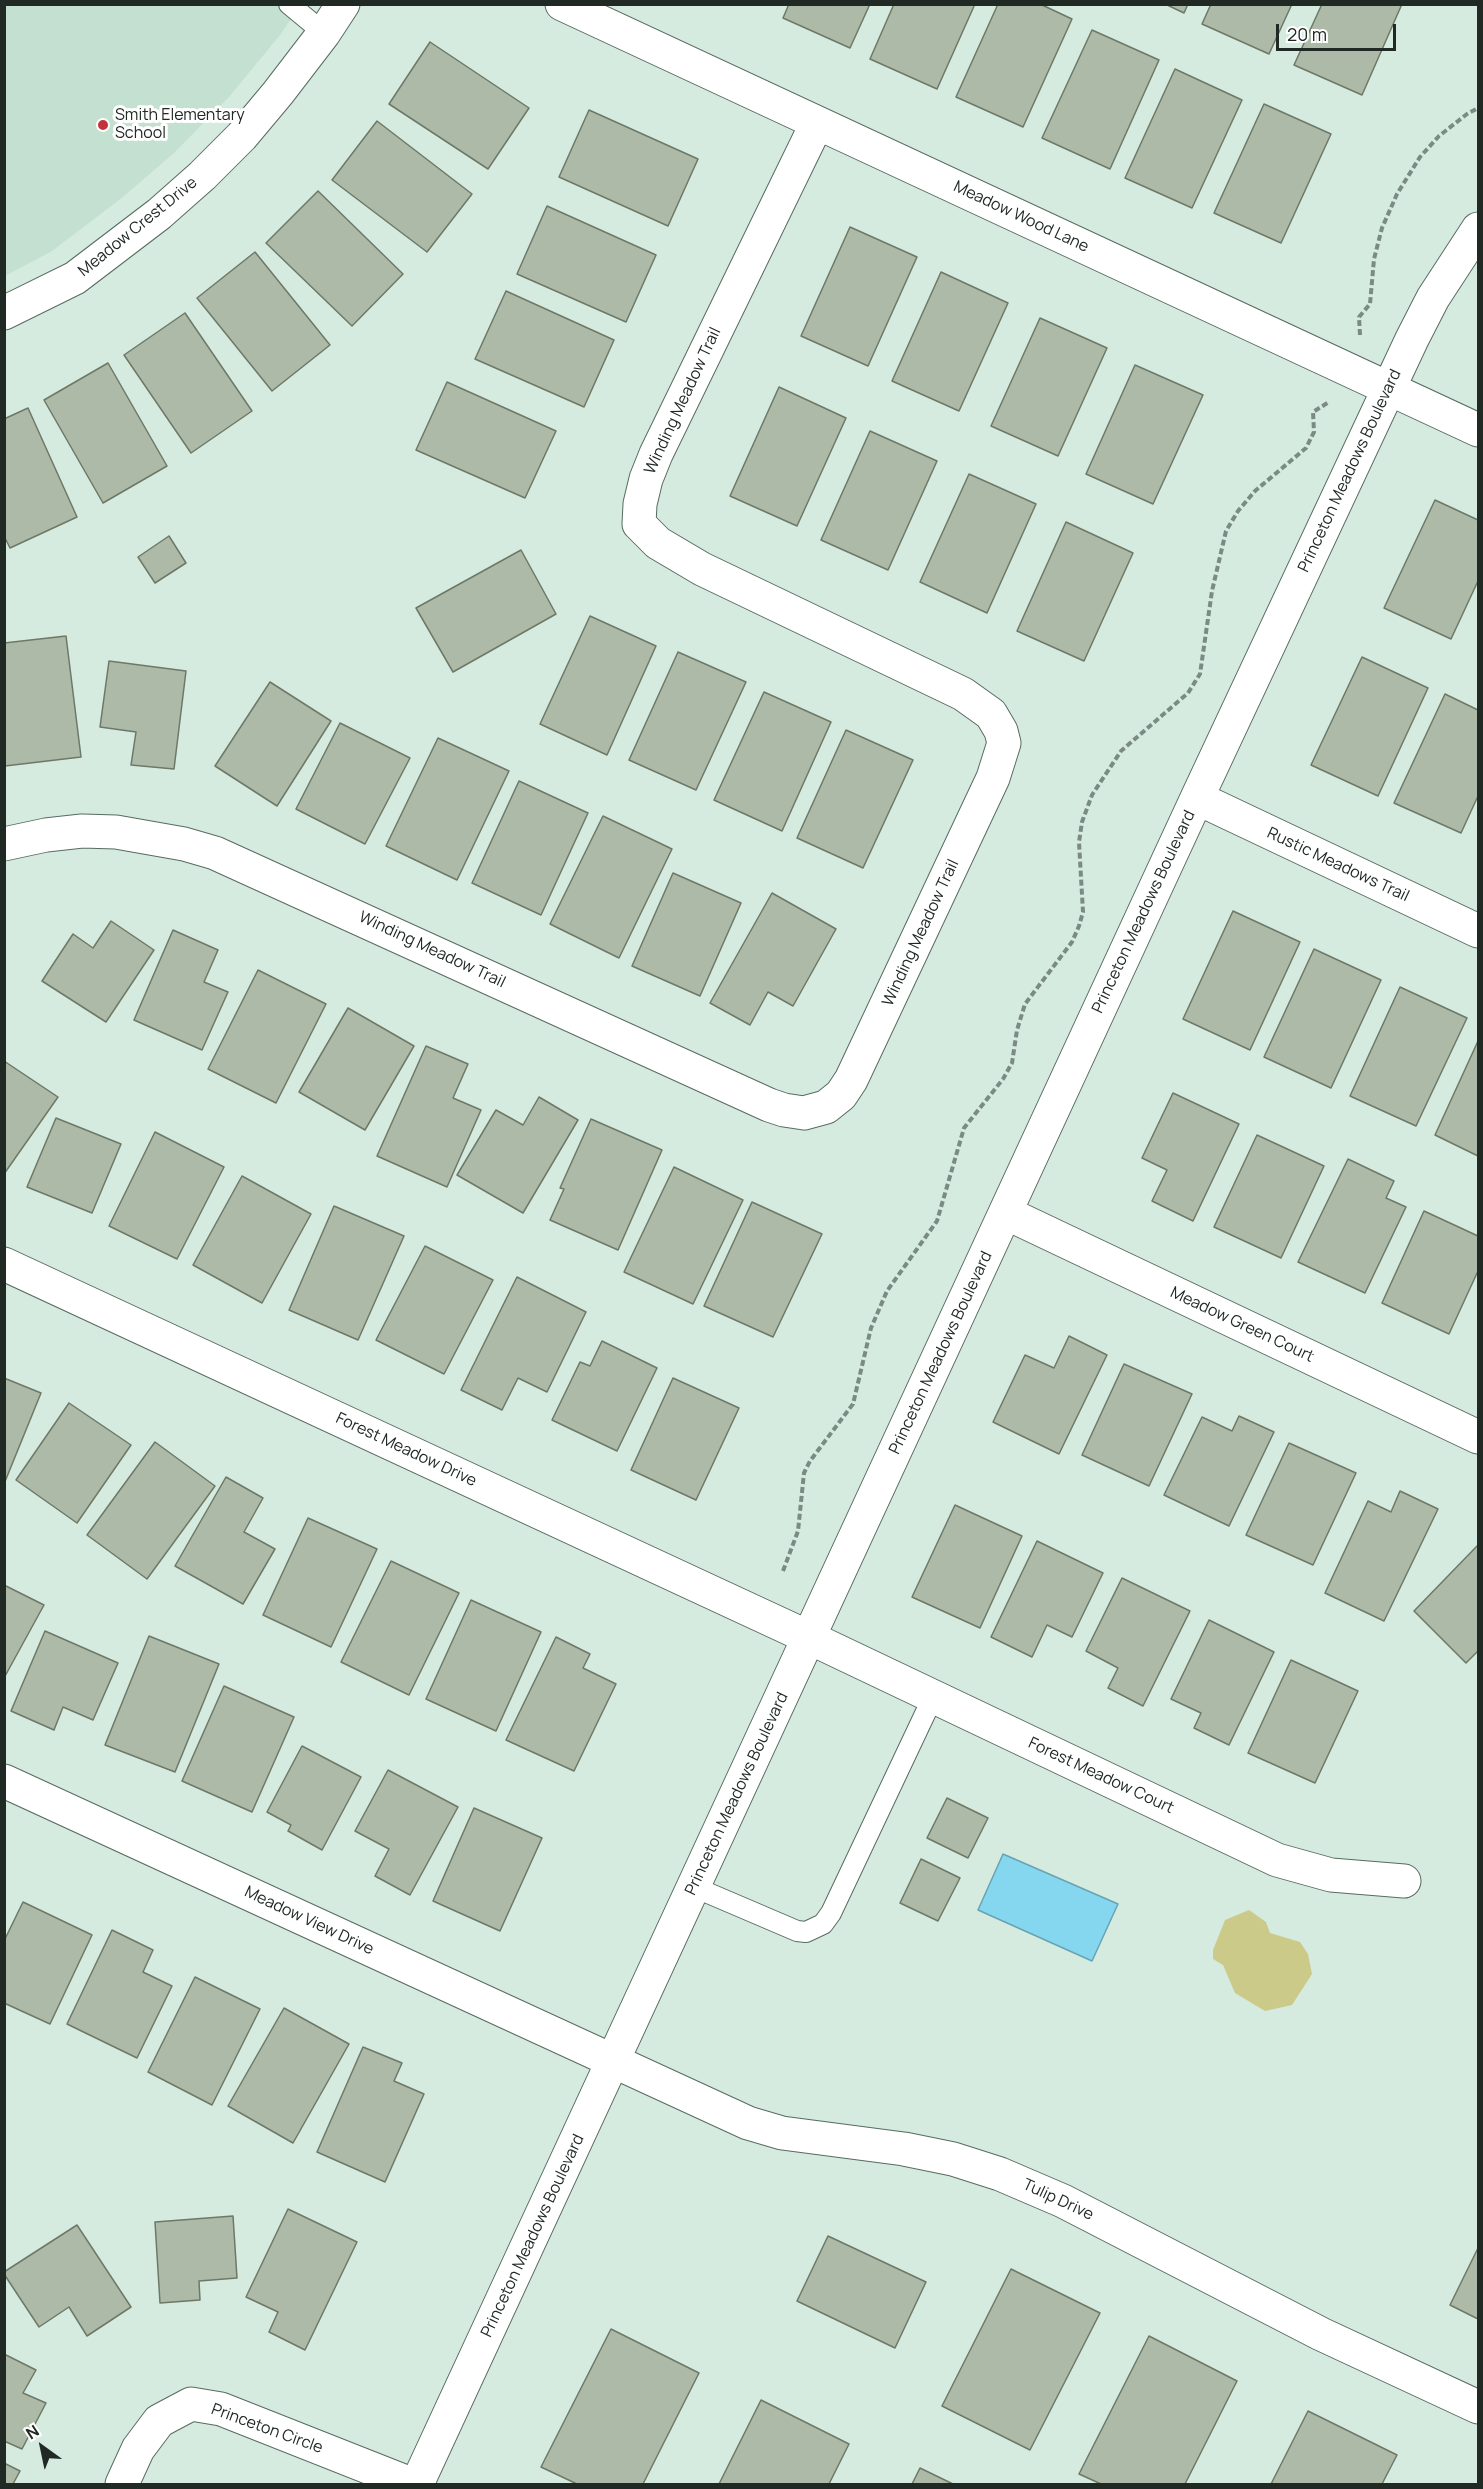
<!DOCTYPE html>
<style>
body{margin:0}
#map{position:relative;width:1483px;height:2489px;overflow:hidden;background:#d5ebdf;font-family:Manrope,sans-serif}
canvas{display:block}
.frame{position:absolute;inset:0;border:6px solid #212925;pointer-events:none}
.north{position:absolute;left:12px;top:2417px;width:60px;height:60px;-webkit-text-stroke:4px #fff;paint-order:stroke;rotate:327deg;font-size:16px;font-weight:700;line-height:24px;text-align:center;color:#212925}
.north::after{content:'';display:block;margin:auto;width:21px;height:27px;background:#212925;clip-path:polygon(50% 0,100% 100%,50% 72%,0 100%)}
.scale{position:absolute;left:1276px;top:24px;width:120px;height:27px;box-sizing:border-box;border:3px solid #212925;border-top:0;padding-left:8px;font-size:18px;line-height:21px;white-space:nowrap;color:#212925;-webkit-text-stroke:4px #fff;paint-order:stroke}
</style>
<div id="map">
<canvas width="1483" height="2489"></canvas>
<div class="frame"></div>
<div class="north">N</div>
<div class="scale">20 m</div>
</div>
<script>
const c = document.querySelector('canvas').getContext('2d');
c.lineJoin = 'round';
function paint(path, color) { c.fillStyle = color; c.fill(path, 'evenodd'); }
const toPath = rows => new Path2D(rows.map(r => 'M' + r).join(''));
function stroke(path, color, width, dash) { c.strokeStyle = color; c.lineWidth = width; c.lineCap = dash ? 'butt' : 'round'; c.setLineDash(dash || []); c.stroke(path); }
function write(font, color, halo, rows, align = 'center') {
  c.font = font + ' Manrope,sans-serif'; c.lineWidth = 6; c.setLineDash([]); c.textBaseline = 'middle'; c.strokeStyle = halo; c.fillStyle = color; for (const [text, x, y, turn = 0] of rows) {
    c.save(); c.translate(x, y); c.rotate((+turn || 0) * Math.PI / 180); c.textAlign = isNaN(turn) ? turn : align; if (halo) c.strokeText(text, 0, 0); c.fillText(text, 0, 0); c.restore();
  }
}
paint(toPath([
 [5,5,301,5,280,35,229,97,174,153,123,197,52,251,5,276]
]), '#c3e0d0');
paint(toPath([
 [1249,1910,1266,1922,1270,1933,1300,1942,1308,1954,1312,1974,1292,2005,1265,2011,1235,1993,1223,1965,1213,1959,1213,1950,1225,1920]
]), '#cbca89');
const water = toPath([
 [1003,1854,1118,1904,1092,1961,978,1910,1003,1854]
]);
paint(water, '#85d7ef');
stroke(water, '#67a3b2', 1.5);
const building = toPath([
 [789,4,870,4,850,48,783,18,789,4],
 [894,4,975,4,937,89,870,59,894,4],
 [998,4,1040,4,1072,19,1023,127,956,97,998,4],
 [1165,4,1188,4,1184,13,1165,4],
 [1211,4,1292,4,1269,54,1202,24,1211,4],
 [1322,4,1402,4,1362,95,1294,65,1322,4],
 [1092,30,1159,60,1110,169,1042,138,1092,30],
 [430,42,529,108,488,169,389,104,430,42],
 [1175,69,1242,100,1192,208,1125,178,1175,69],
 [1264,104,1331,134,1281,243,1214,213,1264,104],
 [589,110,698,159,668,226,559,177,589,110],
 [377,121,472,194,427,252,332,180,377,121],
 [318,191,403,274,352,326,266,243,318,191],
 [547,206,656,255,626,322,517,274,547,206],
 [850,227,917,257,868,366,801,336,850,227],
 [255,252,330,345,272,391,197,298,255,252],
 [941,272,1008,303,959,411,892,381,941,272],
 [506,291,614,340,584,407,475,359,506,291],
 [185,313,252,411,191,453,124,355,185,313],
 [1040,318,1107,348,1058,456,991,426,1040,318],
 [108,363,167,466,103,503,44,400,108,363],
 [1135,365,1203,395,1153,504,1086,474,1135,365],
 [447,382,556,431,525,498,416,450,447,382],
 [779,387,846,418,797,526,730,496,779,387],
 [28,408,77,517,10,548,4,536,4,419,28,408],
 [870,431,937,461,888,570,821,540,870,431],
 [969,474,1036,504,987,613,920,582,969,474],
 [1435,500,1478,520,1478,581,1451,639,1384,608,1435,500],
 [1066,522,1133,553,1084,661,1017,631,1066,522],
 [169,536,186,563,155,583,138,557,169,536],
 [521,550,556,614,453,672,416,608,521,550],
 [590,616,656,646,607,755,540,724,590,616],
 [66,636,81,757,5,766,4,643,66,636],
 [678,652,746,682,696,790,629,760,678,652],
 [1362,657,1428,688,1378,796,1311,765,1362,657],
 [109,661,186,671,174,769,131,765,136,732,100,727,109,661],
 [270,682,331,721,277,806,215,766,270,682],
 [764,692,831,722,782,831,714,800,764,692],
 [1445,694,1478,710,1478,796,1461,833,1394,803,1445,694],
 [340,723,410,758,365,844,296,809,340,723],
 [846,730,913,760,863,868,797,838,846,730],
 [438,738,509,771,457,880,386,846,438,738],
 [519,781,588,813,541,915,472,883,519,781],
 [603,816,672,849,619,958,550,924,603,816],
 [673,873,741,903,700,996,632,966,673,873],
 [772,893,836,929,793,1006,768,992,750,1025,710,1003,772,893],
 [1233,911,1300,942,1250,1050,1183,1019,1233,911],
 [111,921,154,950,106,1022,42,981,73,934,93,948,111,921],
 [173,930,218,950,204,982,228,992,202,1050,134,1020,173,930],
 [1314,949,1381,980,1331,1088,1264,1057,1314,949],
 [258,970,326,1004,276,1103,208,1069,258,970],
 [1400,987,1467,1018,1416,1126,1350,1096,1400,987],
 [348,1008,414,1046,365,1130,299,1092,348,1008],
 [1478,1041,1478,1156,1435,1135,1478,1041],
 [426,1046,468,1064,453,1098,481,1110,447,1187,377,1156,426,1046],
 [4,1061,58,1097,4,1174,4,1061],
 [1173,1093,1239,1124,1193,1221,1152,1201,1167,1170,1142,1158,1173,1093],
 [539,1097,578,1120,523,1213,457,1175,496,1110,523,1125,539,1097],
 [56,1118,121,1144,92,1213,27,1187,56,1118],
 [591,1119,662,1150,618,1250,550,1220,564,1189,560,1188,591,1119],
 [155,1132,224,1167,177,1259,109,1226,155,1132],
 [1257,1135,1324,1166,1281,1258,1214,1227,1257,1135],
 [1348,1159,1394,1181,1386,1198,1406,1207,1365,1293,1298,1262,1348,1159],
 [674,1167,743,1200,693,1304,624,1272,674,1167],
 [242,1176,311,1214,262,1303,193,1265,242,1176],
 [752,1202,822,1234,773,1337,704,1306,752,1202],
 [334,1206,404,1236,358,1340,289,1310,334,1206],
 [1424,1211,1478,1236,1478,1271,1449,1334,1382,1303,1424,1211],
 [425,1246,493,1280,444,1374,376,1340,425,1246],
 [517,1277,586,1312,547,1392,518,1378,502,1410,461,1390,517,1277],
 [1069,1336,1107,1355,1059,1454,993,1422,1025,1355,1054,1368,1069,1336],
 [602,1341,657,1368,617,1451,552,1420,580,1362,590,1366,602,1341],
 [1124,1364,1192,1394,1149,1486,1082,1455,1124,1364],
 [4,1378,41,1393,4,1484,4,1378],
 [673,1378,739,1408,696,1500,631,1470,673,1378],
 [69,1403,131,1445,77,1523,16,1480,69,1403],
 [1239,1416,1274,1432,1229,1526,1164,1495,1202,1417,1232,1431,1239,1416],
 [155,1442,215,1486,147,1579,87,1535,155,1442],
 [1289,1443,1356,1473,1313,1565,1246,1535,1289,1443],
 [226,1477,263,1498,244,1532,275,1549,243,1604,175,1566,226,1477],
 [1400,1491,1438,1509,1384,1621,1325,1593,1368,1501,1391,1512,1400,1491],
 [955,1505,1022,1536,980,1628,912,1597,955,1505],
 [308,1518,377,1549,331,1647,263,1615,308,1518],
 [1037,1541,1103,1573,1072,1637,1047,1625,1032,1657,991,1637,1037,1541],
 [1478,1545,1478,1651,1466,1663,1414,1611,1478,1545],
 [391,1561,459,1593,409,1695,341,1662,391,1561],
 [1122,1578,1190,1611,1143,1706,1108,1688,1118,1668,1086,1651,1122,1578],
 [4,1585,44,1605,4,1678,4,1585],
 [471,1600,541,1632,496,1731,426,1699,471,1600],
 [1209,1620,1274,1652,1229,1745,1194,1728,1201,1713,1171,1699,1209,1620],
 [45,1631,118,1663,93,1720,63,1707,54,1730,11,1711,45,1631],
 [149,1636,219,1664,175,1772,105,1745,149,1636],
 [556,1637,590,1654,583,1668,616,1684,574,1771,506,1740,556,1637],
 [1291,1660,1358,1691,1315,1783,1248,1753,1291,1660],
 [224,1686,294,1717,252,1812,182,1781,224,1686],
 [302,1746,361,1777,322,1850,288,1831,291,1825,267,1812,302,1746],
 [388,1770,458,1807,410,1895,375,1876,389,1849,355,1831,388,1770],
 [947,1798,988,1818,968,1858,927,1838,947,1798],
 [474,1808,542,1838,500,1931,433,1901,474,1808],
 [921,1859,960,1878,938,1921,900,1903,921,1859],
 [23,1902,92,1935,50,2024,4,2003,4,1941,23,1902],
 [112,1930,153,1950,143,1972,172,1986,137,2058,67,2024,112,1930],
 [195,1977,260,2009,212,2105,148,2072,195,1977],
 [284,2008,349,2044,293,2143,228,2106,284,2008],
 [363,2047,402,2063,394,2081,424,2094,385,2182,317,2152,363,2047],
 [288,2209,357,2242,305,2350,269,2332,278,2312,246,2297,288,2209],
 [233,2216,237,2278,199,2281,200,2300,160,2303,155,2222,233,2216],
 [77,2225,131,2307,87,2336,69,2307,39,2327,4,2274,4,2272,77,2225],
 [828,2236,926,2282,895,2348,797,2301,828,2236],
 [1478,2248,1478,2319,1450,2305,1478,2248],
 [1011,2269,1100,2313,1030,2450,942,2406,1011,2269],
 [611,2329,699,2373,643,2484,577,2484,541,2467,611,2329],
 [1149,2336,1237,2381,1185,2484,1101,2484,1079,2474,1149,2336],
 [4,2354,36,2370,23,2393,46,2403,22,2449,4,2441,4,2354],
 [761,2400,849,2444,829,2484,719,2484,761,2400],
 [1308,2411,1397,2455,1382,2484,1271,2484,1308,2411],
 [4,2463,20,2471,13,2484,4,2484,4,2463],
 [920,2468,953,2484,912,2484,920,2468]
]);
paint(building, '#aebaa8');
stroke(building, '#6d7867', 1.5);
const service = toPath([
 [289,4,324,33],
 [694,1887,797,1931,806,1932,823,1924,831,1913,933,1697]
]);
const minor = toPath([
 [562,4,1478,430],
 [4,313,75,278,159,214,202,176,242,136,278,93,324,33,343,4],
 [1197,798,1478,931],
 [4,844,46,835,82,831,116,832,184,844,215,853,769,1105,784,1110,804,1113,826,1107,841,1095,851,1080,993,778,1004,743,1001,731,991,714,963,694,702,569,658,543,639,524,640,504,646,479,656,454,817,123],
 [1006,1213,1478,1437],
 [4,1264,808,1637,1277,1860,1331,1875,1404,1881],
 [4,1781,748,2123,782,2133,904,2149,953,2159,1000,2174,1063,2201,1321,2334,1478,2407],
 [122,2484,138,2449,159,2421,191,2404,221,2409,411,2484],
 [417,2484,1197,798,1412,339,1433,298,1478,229]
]);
stroke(service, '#586b61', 22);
stroke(minor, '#586b61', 35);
stroke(toPath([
 [1360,335,1359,317,1370,304,1374,259,1382,228,1397,194,1420,157,1439,136,1467,114,1478,108],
 [783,1571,798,1531,804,1473,810,1461,853,1404,871,1328,887,1291,937,1221,964,1128,1003,1079,1012,1063,1017,1030,1025,1004,1072,942,1079,926,1083,912,1079,842,1082,822,1092,795,1121,751,1188,693,1200,674,1212,591,1226,531,1238,511,1255,491,1306,448,1314,432,1313,412,1329,402]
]), '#7b8a82', 4, [6, 3]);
stroke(service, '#fff', 20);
stroke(minor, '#fff', 33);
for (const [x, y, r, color] of [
 [103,125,6,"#c3333a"]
]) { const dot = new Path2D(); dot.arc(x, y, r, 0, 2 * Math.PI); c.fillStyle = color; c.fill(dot); stroke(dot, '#fff', 2); }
write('16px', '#212925', '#fff', [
 ["Smith Elementary",115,116],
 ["School",115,134]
], 'left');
write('16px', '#212925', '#fff', [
 ["Meadow Wood Lane",1021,217,25],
 ["Meadow Crest Drive",138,227,-39],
 ["Winding Meadow Trail",683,401,-65],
 ["Princeton Meadows Boulevard",1350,471,-65],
 ["Rustic Meadows Trail",1338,865,25],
 ["Princeton Meadows Boulevard",1144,912,-65],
 ["Winding Meadow Trail",921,933,-65],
 ["Winding Meadow Trail",432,950,25],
 ["Meadow Green Court",1242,1325,25],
 ["Princeton Meadows Boulevard",941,1353,-65],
 ["Forest Meadow Drive",406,1450,25],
 ["Forest Meadow Court",1101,1776,25],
 ["Princeton Meadows Boulevard",737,1794,-65],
 ["Meadow View Drive",309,1921,25],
 ["Tulip Drive",1058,2200,25],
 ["Princeton Meadows Boulevard",533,2236,-65],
 ["Princeton Circle",267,2429,20]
]);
</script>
